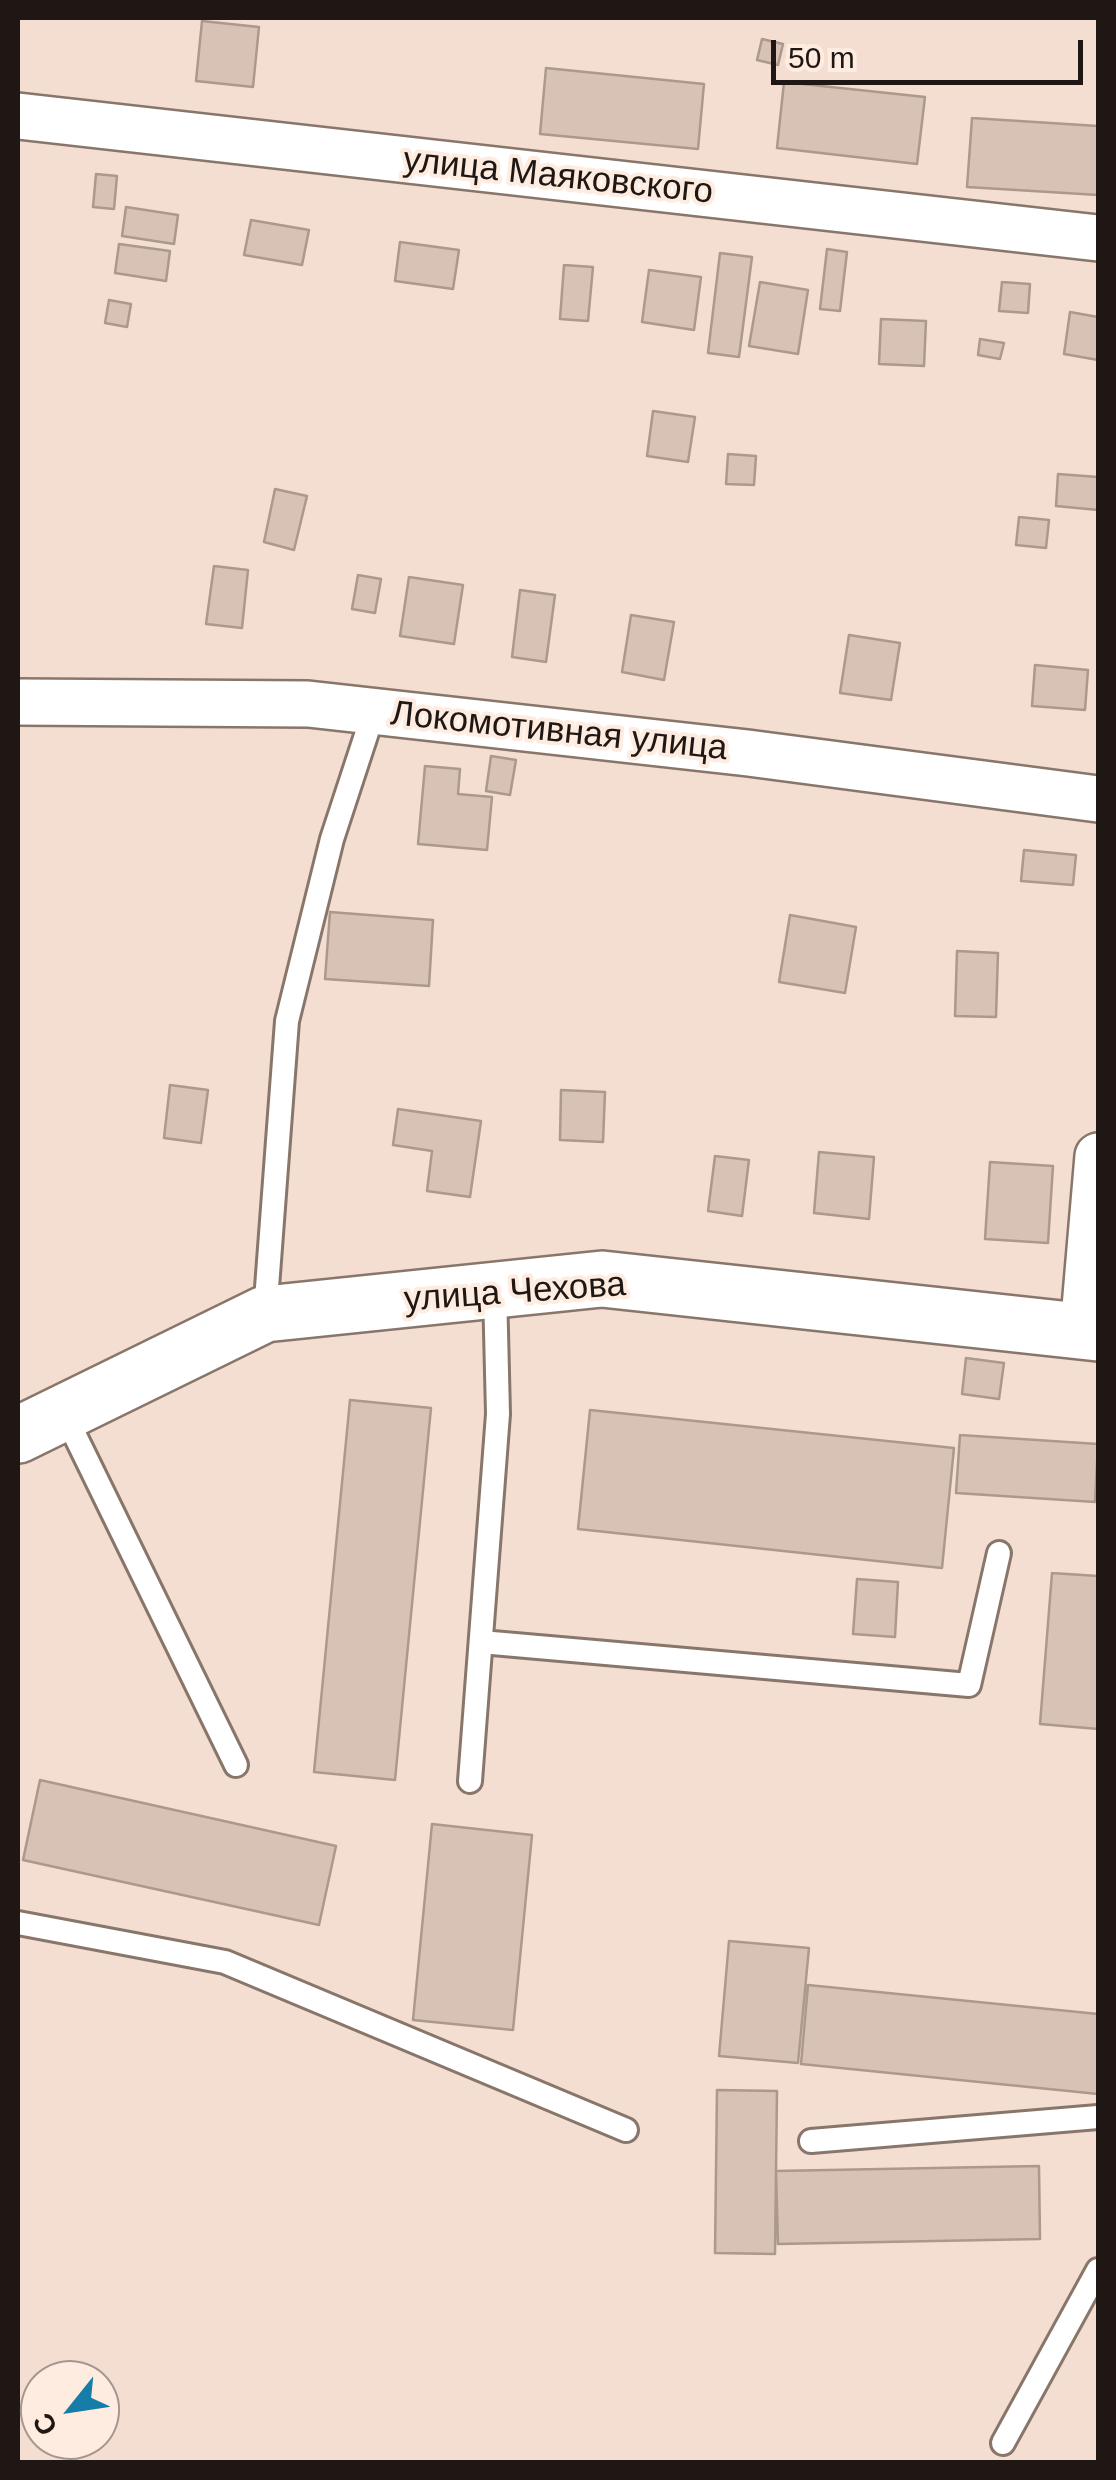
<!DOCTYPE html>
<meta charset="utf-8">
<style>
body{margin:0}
#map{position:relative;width:1116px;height:2480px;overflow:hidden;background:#f4ded1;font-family:Helvetica,sans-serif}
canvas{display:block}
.frame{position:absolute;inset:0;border:20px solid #1f1713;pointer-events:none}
.north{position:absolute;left:20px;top:2360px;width:100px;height:100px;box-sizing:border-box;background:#feece1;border:2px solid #a5978f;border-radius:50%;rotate:240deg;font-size:28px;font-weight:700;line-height:40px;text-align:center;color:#1f1713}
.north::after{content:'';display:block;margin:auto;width:35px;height:45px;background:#157da7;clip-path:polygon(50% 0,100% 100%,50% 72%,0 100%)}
.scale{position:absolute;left:771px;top:40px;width:312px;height:45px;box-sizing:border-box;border:5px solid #1f1713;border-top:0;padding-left:12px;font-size:30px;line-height:35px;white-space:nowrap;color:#1f1713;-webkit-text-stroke:8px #feece1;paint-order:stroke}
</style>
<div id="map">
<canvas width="1116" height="2480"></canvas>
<div class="frame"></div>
<div class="north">С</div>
<div class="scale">50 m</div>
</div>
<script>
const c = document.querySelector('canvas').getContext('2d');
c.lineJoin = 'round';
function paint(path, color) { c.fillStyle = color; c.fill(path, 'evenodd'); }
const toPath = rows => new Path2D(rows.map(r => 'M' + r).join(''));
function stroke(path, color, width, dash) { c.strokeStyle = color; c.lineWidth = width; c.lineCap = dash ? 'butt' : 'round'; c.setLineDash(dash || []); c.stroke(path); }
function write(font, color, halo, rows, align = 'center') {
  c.font = font + ' Helvetica,sans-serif'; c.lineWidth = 8; c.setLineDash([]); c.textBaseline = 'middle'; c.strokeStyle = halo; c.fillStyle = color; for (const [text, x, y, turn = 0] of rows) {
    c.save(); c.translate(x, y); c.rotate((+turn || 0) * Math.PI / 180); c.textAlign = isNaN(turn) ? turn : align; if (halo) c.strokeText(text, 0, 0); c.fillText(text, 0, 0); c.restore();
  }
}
const building = toPath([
 [202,21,259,27,253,87,196,81,202,21],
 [762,39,783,44,778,65,757,60,762,39],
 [546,68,704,84,698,149,540,134,546,68],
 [784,82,925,97,917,164,777,148,784,82],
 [972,118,1098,126,1098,195,967,187,972,118],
 [96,174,117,176,114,209,93,207,96,174],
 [126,207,178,215,174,244,122,236,126,207],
 [251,220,309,230,302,265,244,255,251,220],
 [400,242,459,250,453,289,395,281,400,242],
 [119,244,170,251,166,281,115,273,119,244],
 [827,249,847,252,840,311,820,309,827,249],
 [720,253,752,257,739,357,708,353,720,253],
 [564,265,593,267,588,321,560,319,564,265],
 [649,270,701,277,694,330,642,322,649,270],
 [760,282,808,290,798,354,749,346,760,282],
 [1002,282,1030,284,1028,313,999,311,1002,282],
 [109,300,131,304,127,327,105,323,109,300],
 [1070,312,1098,317,1098,360,1064,354,1070,312],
 [881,319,926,321,924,366,879,364,881,319],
 [980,339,1004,343,1000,359,978,355,980,339],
 [653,411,695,417,688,462,647,456,653,411],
 [728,454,756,456,754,485,726,484,728,454],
 [1058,474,1098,477,1098,510,1056,506,1058,474],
 [275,489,307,496,294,550,264,542,275,489],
 [1019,517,1049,520,1046,548,1016,545,1019,517],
 [214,566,248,570,242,628,206,624,214,566],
 [358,575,381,579,375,613,352,609,358,575],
 [409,577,463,585,454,644,400,636,409,577],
 [520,590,555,595,546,662,512,657,520,590],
 [631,615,674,622,664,680,622,672,631,615],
 [849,635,900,643,891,700,840,693,849,635],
 [1035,665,1088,670,1085,710,1032,706,1035,665],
 [491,756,516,760,510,795,486,791,491,756],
 [425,766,460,769,458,794,492,797,487,850,418,844,425,766],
 [1024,850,1076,855,1073,885,1021,881,1024,850],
 [330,912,433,920,429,986,325,979,330,912],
 [790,915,856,927,845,993,779,982,790,915],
 [957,951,998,953,996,1017,955,1016,957,951],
 [170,1085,208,1090,201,1143,164,1138,170,1085],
 [561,1090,605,1092,603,1142,560,1140,561,1090],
 [398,1109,481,1121,470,1197,427,1191,432,1151,393,1145,398,1109],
 [819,1152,874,1157,869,1219,814,1213,819,1152],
 [715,1156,749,1160,742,1216,708,1211,715,1156],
 [990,1162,1053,1166,1048,1243,985,1239,990,1162],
 [966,1358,1004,1363,999,1399,962,1394,966,1358],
 [350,1400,431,1408,395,1780,314,1772,350,1400],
 [590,1410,954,1448,942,1568,578,1529,590,1410],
 [960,1435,1098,1444,1095,1502,956,1493,960,1435],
 [1052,1573,1098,1576,1098,1729,1040,1724,1052,1573],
 [857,1579,898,1582,895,1637,853,1634,857,1579],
 [40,1780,336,1846,319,1925,23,1860,40,1780],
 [432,1824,532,1835,513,2030,413,2020,432,1824],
 [729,1941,809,1948,798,2063,719,2056,729,1941],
 [808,1985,1098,2014,1098,2094,801,2064,808,1985],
 [717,2090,777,2091,775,2254,715,2253,717,2090],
 [1039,2166,1040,2239,778,2244,776,2171,1039,2166]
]);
paint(building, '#d8c2b5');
stroke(building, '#ad988c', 2.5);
const service = toPath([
 [265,1314,287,1021,332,839,374,711],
 [64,1413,236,1765],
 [481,1642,969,1685,999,1553],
 [470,1781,498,1414,495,1290],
 [18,1923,225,1962,626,2130],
 [811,2141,1098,2117],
 [1003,2443,1098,2270]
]);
const minor = toPath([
 [18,116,1098,238],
 [18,702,308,704,748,753,1098,799],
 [1083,1331,1098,1156]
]);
const tertiary = toPath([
 [18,1435,265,1314,602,1279,1098,1333]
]);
stroke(service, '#89766a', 28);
stroke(minor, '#89766a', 50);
stroke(tertiary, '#89766a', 60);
stroke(service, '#fff', 22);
stroke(minor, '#fff', 45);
stroke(tertiary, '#fff', 55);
write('35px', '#1f1713', '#feece1', [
 ["улица Маяковского",558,177,6],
 ["Локомотивная улица",559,732,6],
 ["улица Чехова",515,1293,-4]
]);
</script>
